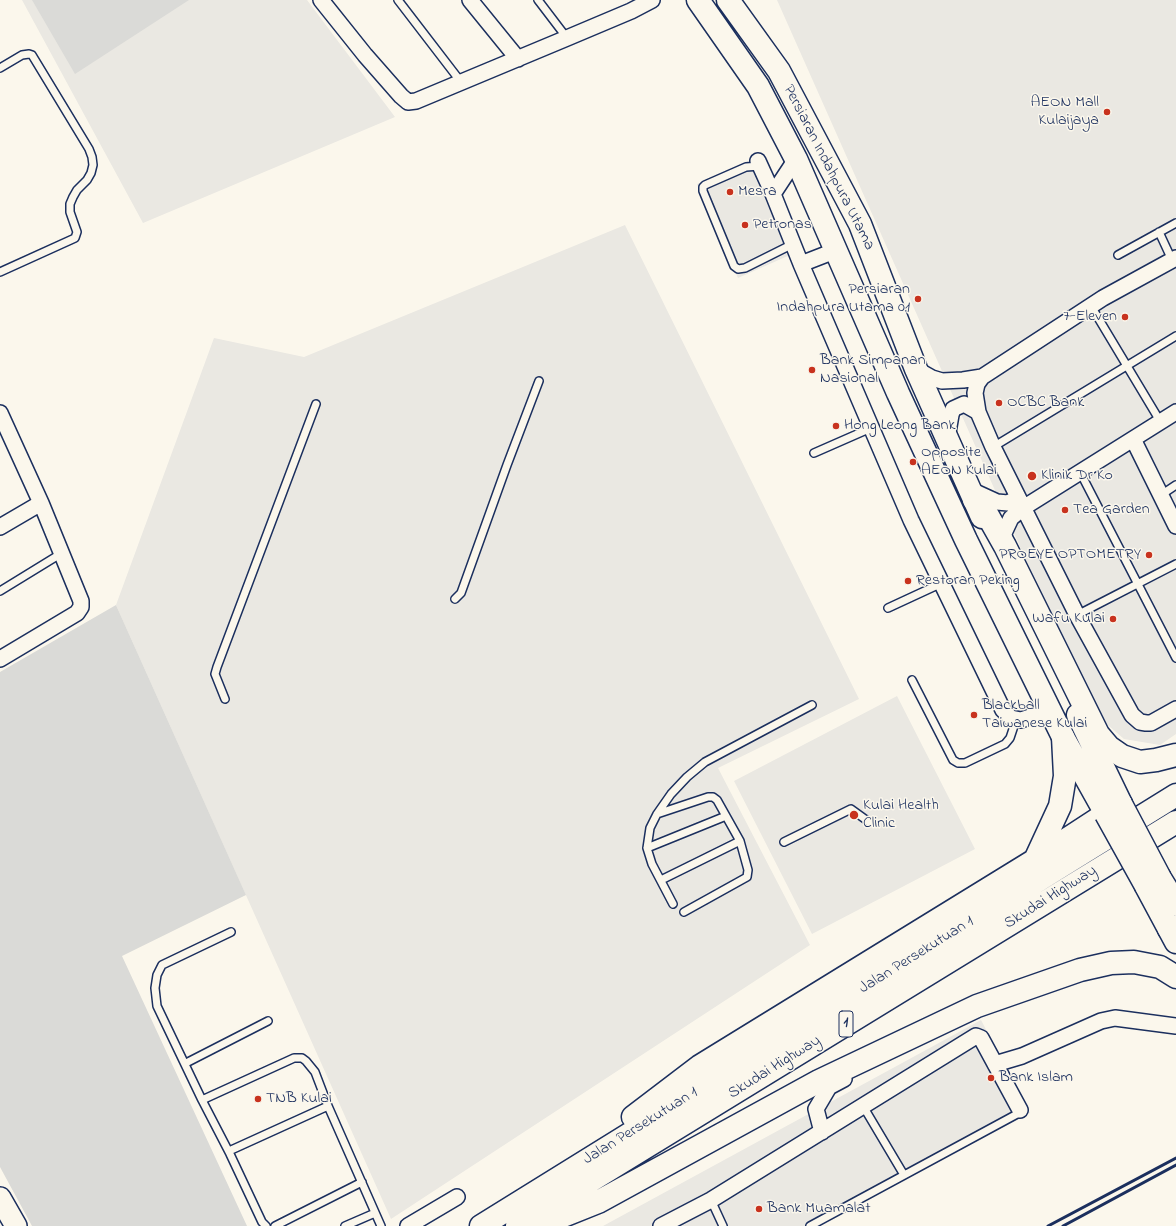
<!DOCTYPE html>
<style>
body{margin:0}
canvas{display:block;background:#fbf7ec}
</style>
<canvas width="1176" height="1226"></canvas>
<script>
const c = document.querySelector('canvas').getContext('2d');
c.lineJoin = 'round';
function paint(path, color) { c.fillStyle = color; c.fill(path, 'evenodd'); }
const toPath = rows => new Path2D(rows.map(r => 'M' + r).join(''));
function stroke(path, color, width, dash) { c.strokeStyle = color; c.lineWidth = width; c.lineCap = dash ? 'butt' : 'round'; c.setLineDash(dash || []); c.stroke(path); }
function write(font, color, halo, rows, align = 'center') {
  c.font = font + ' "Indie Flower",sans-serif'; c.lineWidth = 3; c.setLineDash([]); c.textBaseline = 'middle'; c.strokeStyle = halo; c.fillStyle = color; for (const [text, x, y, turn = 0] of rows) {
    c.save(); c.translate(x, y); c.rotate((+turn || 0) * Math.PI / 180); c.textAlign = isNaN(turn) ? turn : align; if (halo) c.strokeText(text, 0, 0); c.fillText(text, 0, 0); c.restore();
  }
}
paint(toPath([
 [22,0,307,0,395,117,143,223],
 [777,0,1176,0,1176,734,1160,745,1124,739,1094,713],
 [748,161,790,255,738,278,697,184],
 [625,225,859,699,718,768,810,945,391,1219,116,605,214,338,304,357],
 [897,696,975,849,812,934,734,781],
 [981,1020,1030,1113,816,1226,603,1226]
]), '#eae8e2');
paint(toPath([
 [32,0,189,0,75,74],
 [116,605,246,895,122,956,247,1226,32,1226,0,1167,0,672]
]), '#dadad7');
const lane = toPath([
 [398,0,461,82],
 [538,0,567,38],
 [0,68,22,55,29,54,32,55,89,149,92,157,93,165,91,173,87,180,77,190,73,197,70,204,70,212,77,232,75,238,0,272],
 [760,166,746,167,705,185,703,187,703,191,734,266,738,269,745,268,793,244],
 [1159,232,1172,260],
 [1118,255,1176,223],
 [1091,306,1160,421],
 [993,447,1176,336],
 [814,453,871,428],
 [1080,472,1176,658],
 [1161,495,1176,485],
 [0,591,62,553],
 [455,599,461,593,507,465,539,381],
 [888,608,942,583],
 [1077,615,1176,564],
 [912,680,953,760,958,763,965,763,1005,744,1010,738,1016,720],
 [225,699,215,674,217,667,316,404],
 [657,814,708,797,713,797,717,800,740,841,748,870,747,877,684,912],
 [784,842,851,809,869,822],
 [647,848,726,816],
 [661,880,740,841],
 [673,904,652,864,647,848,650,828,657,814,671,794,687,777,705,762,812,705],
 [231,932,162,965,157,975,155,988,157,1006,202,1100,294,1058,302,1058,306,1061,315,1072,328,1106,381,1226],
 [186,1063,268,1021],
 [202,1100,230,1154,262,1222,266,1226],
 [863,1106,904,1175],
 [229,1151,328,1106],
 [711,1200,723,1226],
 [275,1226,362,1182],
 [345,1226,375,1213],
 [810,1226,1019,1113,1020,1110]
]);
const street = toPath([
 [321,0,365,55,401,96,408,102,416,101,567,38,631,11,652,0],
 [470,0,518,59],
 [758,161,773,194,801,264,911,520,1003,710,1011,718,1021,720,1050,710],
 [773,194,796,159],
 [1176,258,1103,298,982,377,977,384,975,393,978,412,993,447,1077,615,1132,715,1140,722,1146,723,1151,723,1176,709],
 [801,264,837,250],
 [916,369,932,378,942,381,963,380,982,377],
 [0,413,41,503,81,601,81,607,77,613,0,659],
 [947,438,951,415,953,409,964,404,978,412],
 [1133,439,1176,526],
 [973,491,997,502,1008,503,1018,498],
 [0,527,41,503],
 [1005,546,1004,533,1011,518,1023,508,1176,412],
 [995,1064,1022,1056,1101,1021,1115,1018,1176,1026],
 [822,1132,816,1109,829,1087,844,1079],
 [408,1226,457,1197],
 [661,1226,711,1200,976,1036,981,1038,1020,1110]
]);
const secondary = toPath([
 [0,1198,16,1226]
]);
const primary = toPath([
 [698,0,758,86,796,159,898,393,966,540,1063,737,1106,814],
 [728,0,779,71,860,224,916,369,982,517],
 [1078,715,1121,804],
 [1160,878,1176,904],
 [1146,886,1176,942]
]);
const highway = toPath([
 [974,500,983,507,1005,546,1098,734,1109,747,1122,756,1140,762,1156,760,1176,755],
 [1035,860,1060,806,1065,776,1063,737],
 [1169,929,1176,926],
 [633,1117,700,1066,1035,860,1121,804],
 [481,1226,1176,795],
 [517,1226,1176,822],
 [538,1226,598,1202,819,1081,977,1006,1080,970,1111,963,1134,962,1160,967,1176,977]
]);
stroke(lane, '#1b2f5e', 10);
stroke(street, '#1b2f5e', 18);
stroke(secondary, '#1b2f5e', 24);
stroke(primary, '#1b2f5e', 25);
stroke(highway, '#1b2f5e', 25);
stroke(lane, '#fbf7ec', 7);
stroke(street, '#fbf7ec', 15);
stroke(secondary, '#fbf7ec', 21);
stroke(primary, '#fbf7ec', 22);
stroke(highway, '#fbf7ec', 22);
stroke(toPath([
 [1048,1226,1176,1158],
 [1063,1226,1176,1165]
]), '#1b2f5e', 3);
const primaryBridge = toPath([
 [1121,804,1160,878],
 [1106,814,1146,886]
]);
stroke(primaryBridge, '#1b2f5e', 25, []);
stroke(primaryBridge, '#fbf7ec', 22);
for (const [x, y, r, color] of [
 [1107,112,4,"#c8321e"],
 [730,192,4,"#c8321e"],
 [745,225,4,"#c8321e"],
 [918,299,4,"#c8321e"],
 [1125,317,4,"#c8321e"],
 [812,370,4,"#c8321e"],
 [999,403,4,"#c8321e"],
 [836,426,4,"#c8321e"],
 [913,462,4,"#c8321e"],
 [1032,476,5,"#c8321e"],
 [1065,510,4,"#c8321e"],
 [1149,555,4,"#c8321e"],
 [908,581,4,"#c8321e"],
 [1113,619,4,"#c8321e"],
 [974,715,4,"#c8321e"],
 [854,815,5,"#c8321e"],
 [991,1078,4,"#c8321e"],
 [258,1099,4,"#c8321e"],
 [759,1209,4,"#c8321e"]
]) { const dot = new Path2D(); dot.arc(x, y, r, 0, 2 * Math.PI); c.fillStyle = color; c.fill(dot); stroke(dot, '#fbf7ec', 1.5); }
for (const [x, y, w] of [
 [846,1024,14]
]) { const box = new Path2D(); box.roundRect(x - w / 2, y - 13, w, 26, 3); c.fillStyle = '#fbf7ec'; c.fill(box); stroke(box, '#1b2f5e', 1); }
write('bold 15px', '#1b2f5e', null, [
 ["1",846,1024]
]);
write('16px', '#1b2f5e', '#fbf7ec', [
 ["AEON Mall",1099,103,"right"],
 ["Kulaijaya",1099,121,"right"],
 ["Mesra",738,192],
 ["Petronas",753,225],
 ["Persiaran",910,290,"right"],
 ["Indahpura Utama 01",910,308,"right"],
 ["7-Eleven",1117,317,"right"],
 ["Bank Simpanan",820,361],
 ["Nasional",820,379],
 ["OCBC Bank",1007,403],
 ["Hong Leong Bank",844,426],
 ["Opposite",921,453],
 ["AEON Kulai",921,471],
 ["Klinik Dr Ko",1041,476],
 ["Tea Garden",1073,510],
 ["PROEYE OPTOMETRY",1141,555,"right"],
 ["Restoran Peking",916,581],
 ["Wafu Kulai",1105,619,"right"],
 ["Blackball",982,706],
 ["Taiwanese Kulai",982,724],
 ["Kulai Health",863,806],
 ["Clinic",863,824],
 ["Bank Islam",999,1078],
 ["TNB Kulai",266,1099],
 ["Bank Muamalat",767,1209]
], 'left');
write('16px', '#1b2f5e', '#fbf7ec', [
 ["Persiaran Indahpura Utama",828,168,63],
 ["Skudai Highway",1051,898,-32],
 ["Jalan Persekutuan 1",917,956,-32],
 ["Skudai Highway",775,1068,-32],
 ["Jalan Persekutuan 1",641,1127,-32]
]);
</script>
